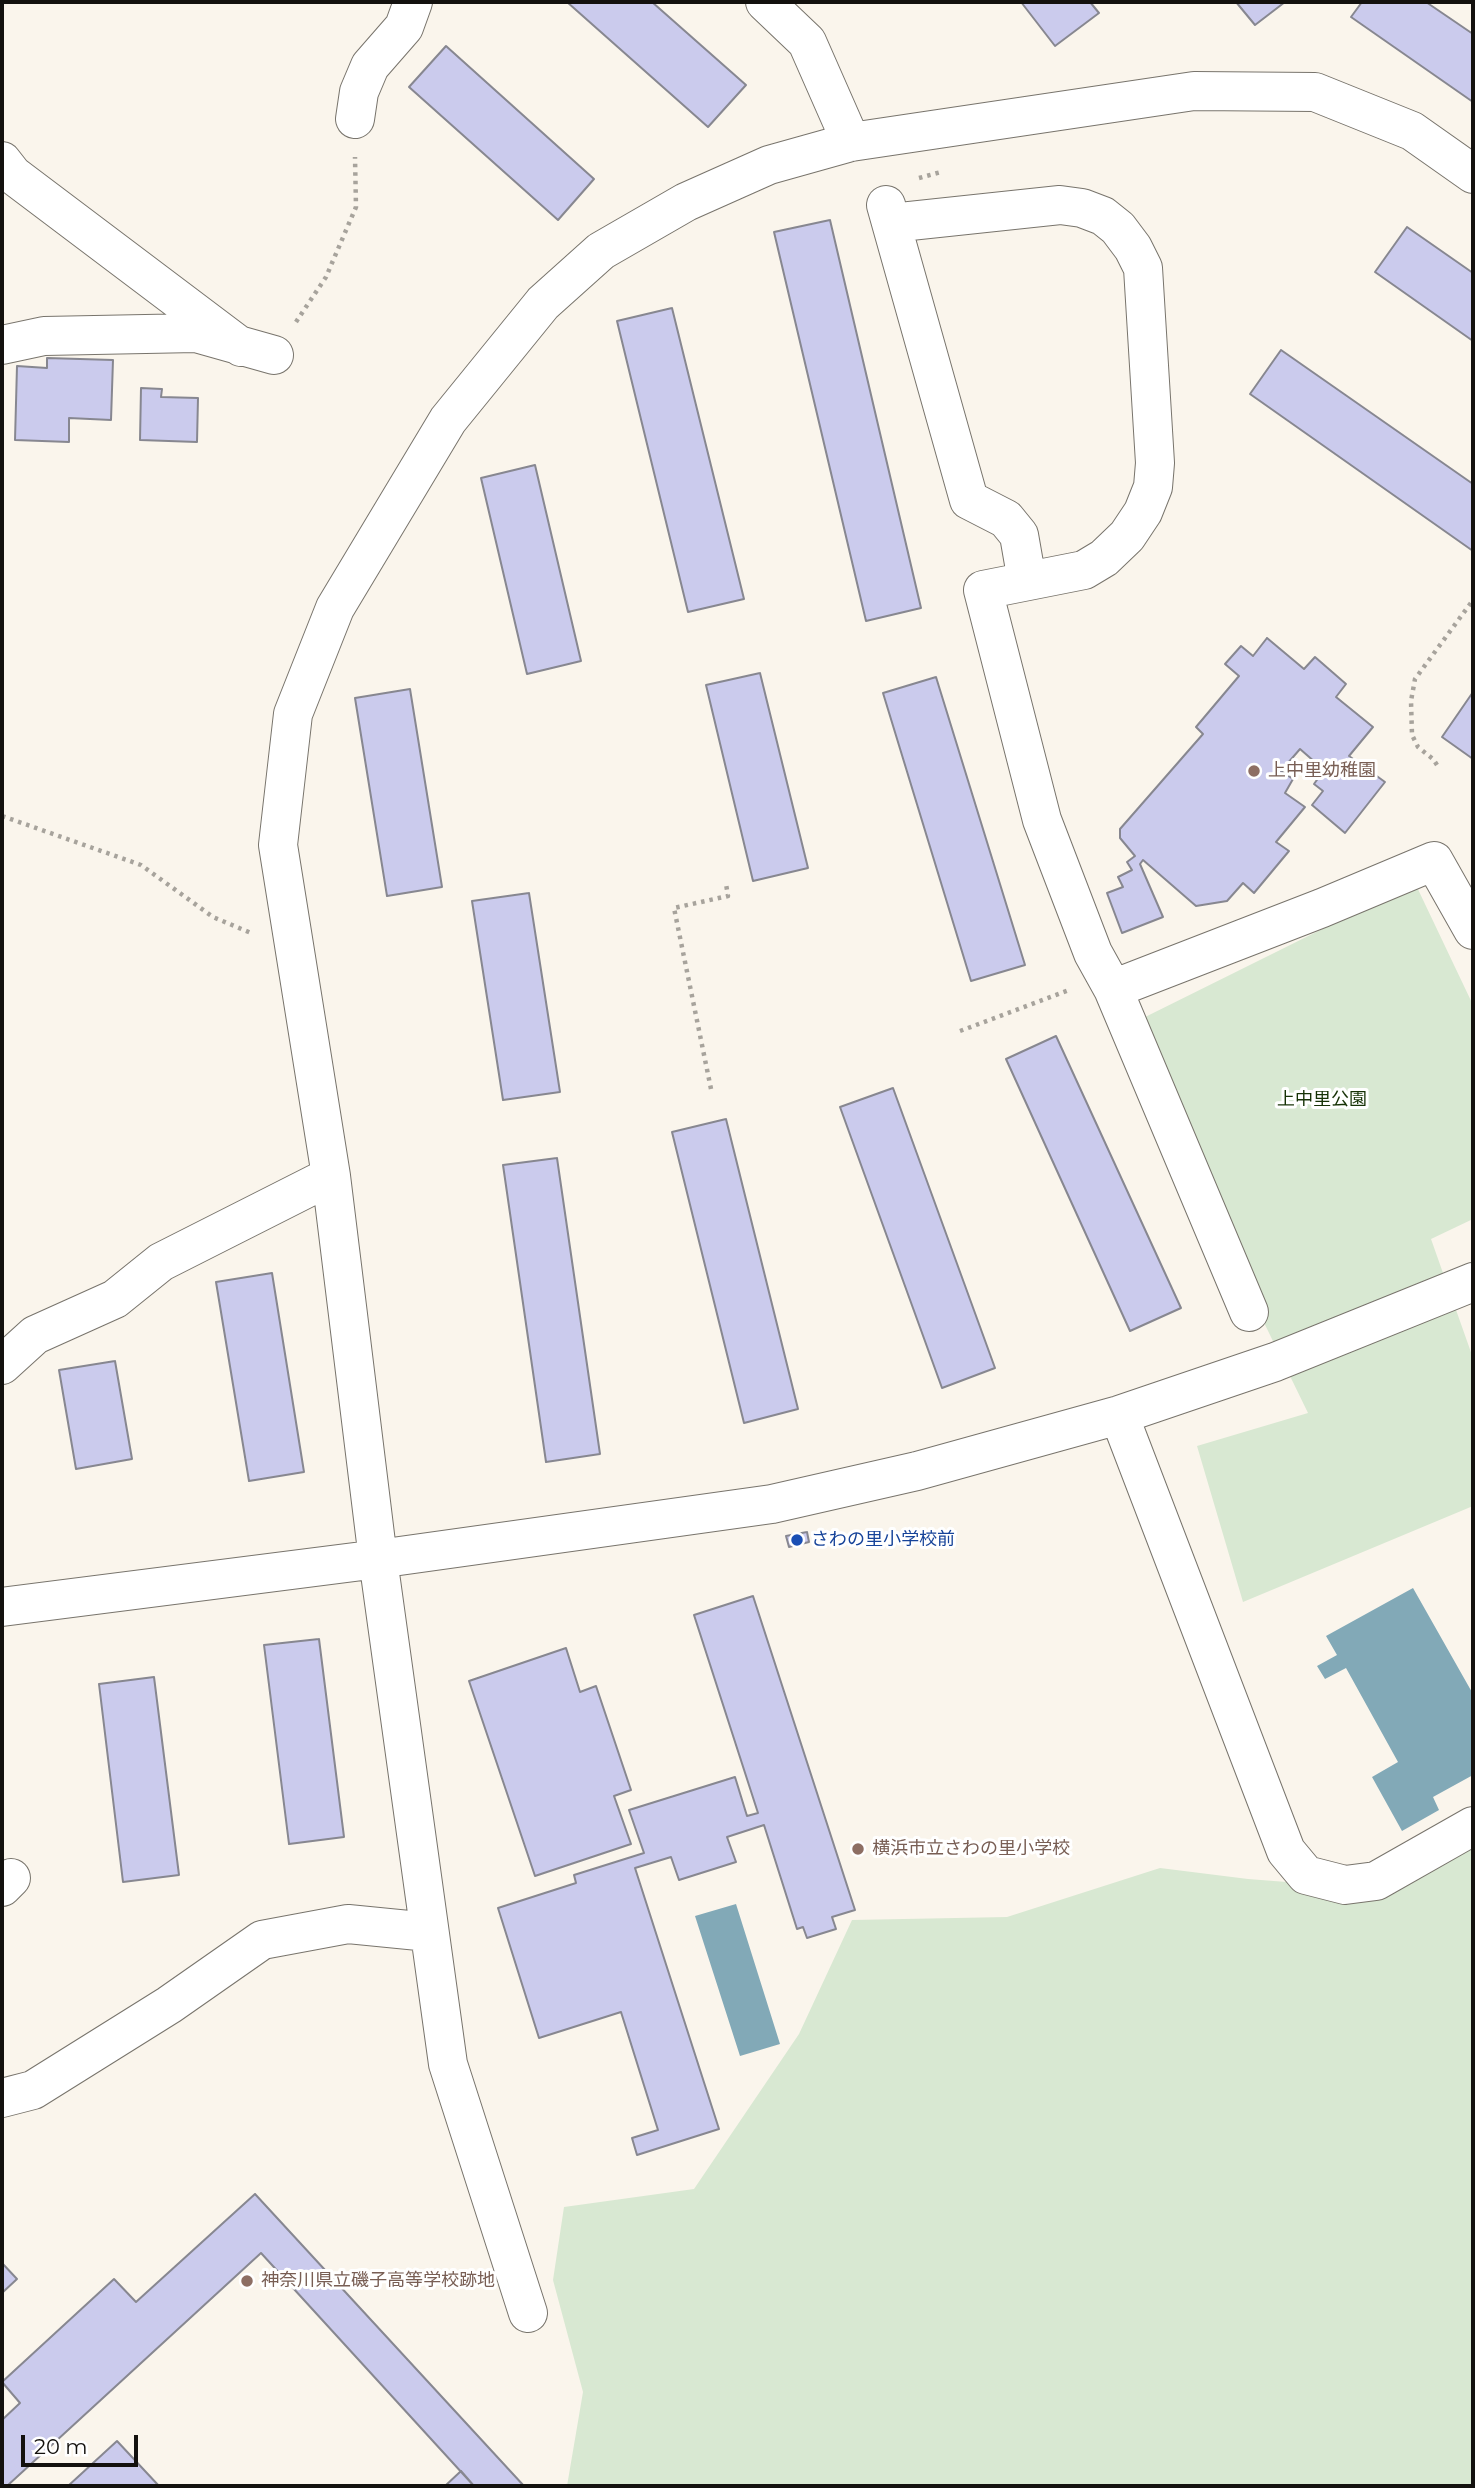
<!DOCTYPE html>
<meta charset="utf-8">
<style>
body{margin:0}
#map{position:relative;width:1475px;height:2488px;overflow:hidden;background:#faf5ec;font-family:Montserrat,sans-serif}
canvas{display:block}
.frame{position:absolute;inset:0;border:4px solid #13110e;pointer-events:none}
.scale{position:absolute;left:21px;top:2435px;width:117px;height:32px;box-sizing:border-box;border:4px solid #13110e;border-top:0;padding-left:9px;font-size:21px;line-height:24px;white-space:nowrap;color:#13110e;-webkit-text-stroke:5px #fff;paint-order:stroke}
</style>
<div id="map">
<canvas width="1475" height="2488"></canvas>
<div class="frame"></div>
<div class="scale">20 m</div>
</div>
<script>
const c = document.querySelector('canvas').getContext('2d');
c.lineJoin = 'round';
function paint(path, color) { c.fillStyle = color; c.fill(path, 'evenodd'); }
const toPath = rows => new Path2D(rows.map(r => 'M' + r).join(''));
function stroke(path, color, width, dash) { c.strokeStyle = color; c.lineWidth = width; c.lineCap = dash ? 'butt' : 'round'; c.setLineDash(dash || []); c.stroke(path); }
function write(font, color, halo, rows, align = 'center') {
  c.font = font + ' Montserrat,"Noto Sans JP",sans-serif'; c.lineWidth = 6; c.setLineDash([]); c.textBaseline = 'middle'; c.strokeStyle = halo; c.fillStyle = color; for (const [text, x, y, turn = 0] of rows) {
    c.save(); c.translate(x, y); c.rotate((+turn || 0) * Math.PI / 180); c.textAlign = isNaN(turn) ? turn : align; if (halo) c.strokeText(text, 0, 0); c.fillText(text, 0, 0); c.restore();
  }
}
paint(toPath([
 [1415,883,1473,1005,1473,1219,1431,1239,1473,1358,1473,1506,1243,1602,1197,1446,1308,1413,1121,1029],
 [1473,1849,1473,2486,567,2486,583,2392,553,2280,564,2207,694,2189,799,2034,852,1920,1007,1917,1160,1868,1248,1879,1377,1889]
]), '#d8e8d2');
paint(toPath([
 [1413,1588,1473,1694,1473,1775,1433,1797,1439,1810,1402,1831,1372,1777,1398,1762,1346,1668,1325,1679,1317,1666,1337,1655,1326,1636],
 [736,1904,780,2044,740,2056,695,1916]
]), '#82a9b7');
const building = toPath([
 [567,2,652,2,746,85,708,127,567,2],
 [1021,2,1090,2,1099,13,1055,46,1021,2],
 [1236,2,1285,2,1255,25,1236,2],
 [1362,2,1426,2,1473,34,1473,102,1351,17,1362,2],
 [446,46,594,179,558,220,409,87,446,46],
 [830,220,921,608,866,621,774,232,830,220],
 [1407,227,1473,273,1473,341,1375,272,1407,227],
 [672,308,744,599,688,612,617,321,672,308],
 [1281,350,1473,484,1473,551,1250,394,1281,350],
 [47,358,113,360,111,420,69,418,69,442,15,440,17,366,47,368,47,358],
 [141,388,162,389,161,397,198,398,197,442,140,440,141,388],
 [535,465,581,661,527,674,481,478,535,465],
 [1267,638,1304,669,1315,657,1346,684,1336,697,1373,727,1349,756,1385,782,1345,833,1312,805,1323,791,1314,784,1324,770,1300,749,1281,771,1293,779,1285,793,1305,807,1276,842,1289,851,1254,893,1243,883,1227,901,1196,906,1143,860,1140,864,1163,917,1122,933,1107,893,1123,887,1118,877,1132,870,1127,862,1135,856,1120,838,1120,829,1203,734,1196,727,1239,676,1225,664,1241,646,1253,656,1267,638],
 [760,673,808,868,753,881,706,685,760,673],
 [936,677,1025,965,971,981,883,693,936,677],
 [410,689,442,887,387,896,355,698,410,689],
 [1473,692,1473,759,1442,737,1473,692],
 [529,893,560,1092,503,1100,472,901,529,893],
 [1056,1036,1181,1308,1130,1331,1006,1059,1056,1036],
 [893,1088,995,1368,942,1388,840,1107,893,1088],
 [726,1119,798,1409,744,1423,672,1132,726,1119],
 [557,1158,600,1454,546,1462,503,1165,557,1158],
 [272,1273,304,1472,249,1481,216,1282,272,1273],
 [115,1361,132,1459,76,1469,59,1370,115,1361],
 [807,1532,809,1542,789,1547,786,1536,807,1532],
 [753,1596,855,1910,832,1917,836,1929,807,1938,803,1927,797,1929,764,1825,727,1837,736,1862,679,1880,671,1857,635,1868,719,2129,637,2155,632,2138,658,2130,621,2012,539,2038,498,1908,576,1883,574,1875,644,1853,629,1810,735,1777,747,1816,758,1813,694,1615,753,1596],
 [319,1639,344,1837,289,1844,264,1645,319,1639],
 [566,1648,580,1692,596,1686,631,1790,614,1796,631,1844,535,1876,469,1681,566,1648],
 [154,1677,179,1875,123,1882,99,1684,154,1677],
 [255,2194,524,2486,474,2486,261,2253,7,2486,2,2486,2,2420,20,2403,2,2382,114,2279,136,2302,255,2194],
 [2,2263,17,2279,2,2293,2,2263],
 [117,2441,159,2486,68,2486,117,2441],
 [461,2471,474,2486,445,2486,461,2471]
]);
paint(building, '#cbcbed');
stroke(building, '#878790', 2);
const minor = toPath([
 [765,2,807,42,851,142],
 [355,119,359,92,370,66,404,27,413,2],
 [2,161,13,175,241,347],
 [886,205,969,500,1006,519,1019,535,1027,581],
 [891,223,1060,205,1082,208,1103,216,1118,228,1133,248,1143,268,1155,463,1153,487,1143,512,1127,536,1104,558,1084,570,983,590,1042,820,1093,953,1113,989,1249,1312],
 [2,345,44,336,196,333,274,355],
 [1113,989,1322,908,1434,861,1473,930],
 [2,1365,35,1335,115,1299,161,1262,331,1176],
 [1119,1415,1286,1851,1306,1875,1345,1885,1376,1881,1473,1826],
 [2,1607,378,1559,772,1504,917,1471,1119,1415,1275,1362,1473,1282],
 [2,1887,11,1878],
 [2,2098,33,2090,169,2005,262,1940,348,1924,429,1932],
 [528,2313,448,2064,378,1559,331,1176,278,845,293,714,335,608,448,420,543,303,601,251,686,202,769,165,851,142,1194,91,1315,92,1412,131,1473,174]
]);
stroke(minor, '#78746c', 40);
stroke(toPath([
 [919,178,941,172],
 [296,322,326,277,356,207,355,157],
 [1437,765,1433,759,1418,747,1412,735,1411,701,1415,679,1473,600],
 [2,816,141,865,213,917,251,933],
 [960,1031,1069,990],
 [711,1089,674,908,728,896,726,884]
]), '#a7a39c', 4.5, [3.5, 5]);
stroke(minor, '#fff', 38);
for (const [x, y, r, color] of [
 [1254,771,7,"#8d6e63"],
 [797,1540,7,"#1a4fb4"],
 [858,1849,7,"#8d6e63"],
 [247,2281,7,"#8d6e63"]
]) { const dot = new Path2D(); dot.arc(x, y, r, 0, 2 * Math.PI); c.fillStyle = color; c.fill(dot); stroke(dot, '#fff', 2.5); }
write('18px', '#785e54', '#fff', [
 ["上中里幼稚園",1268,771],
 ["横浜市立さわの里小学校",872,1849],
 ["神奈川県立磯子高等学校跡地",261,2281]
], 'left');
write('18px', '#163206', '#fff', [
 ["上中里公園",1322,1100]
]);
write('18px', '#164399', '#fff', [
 ["さわの里小学校前",811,1540]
], 'left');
</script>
